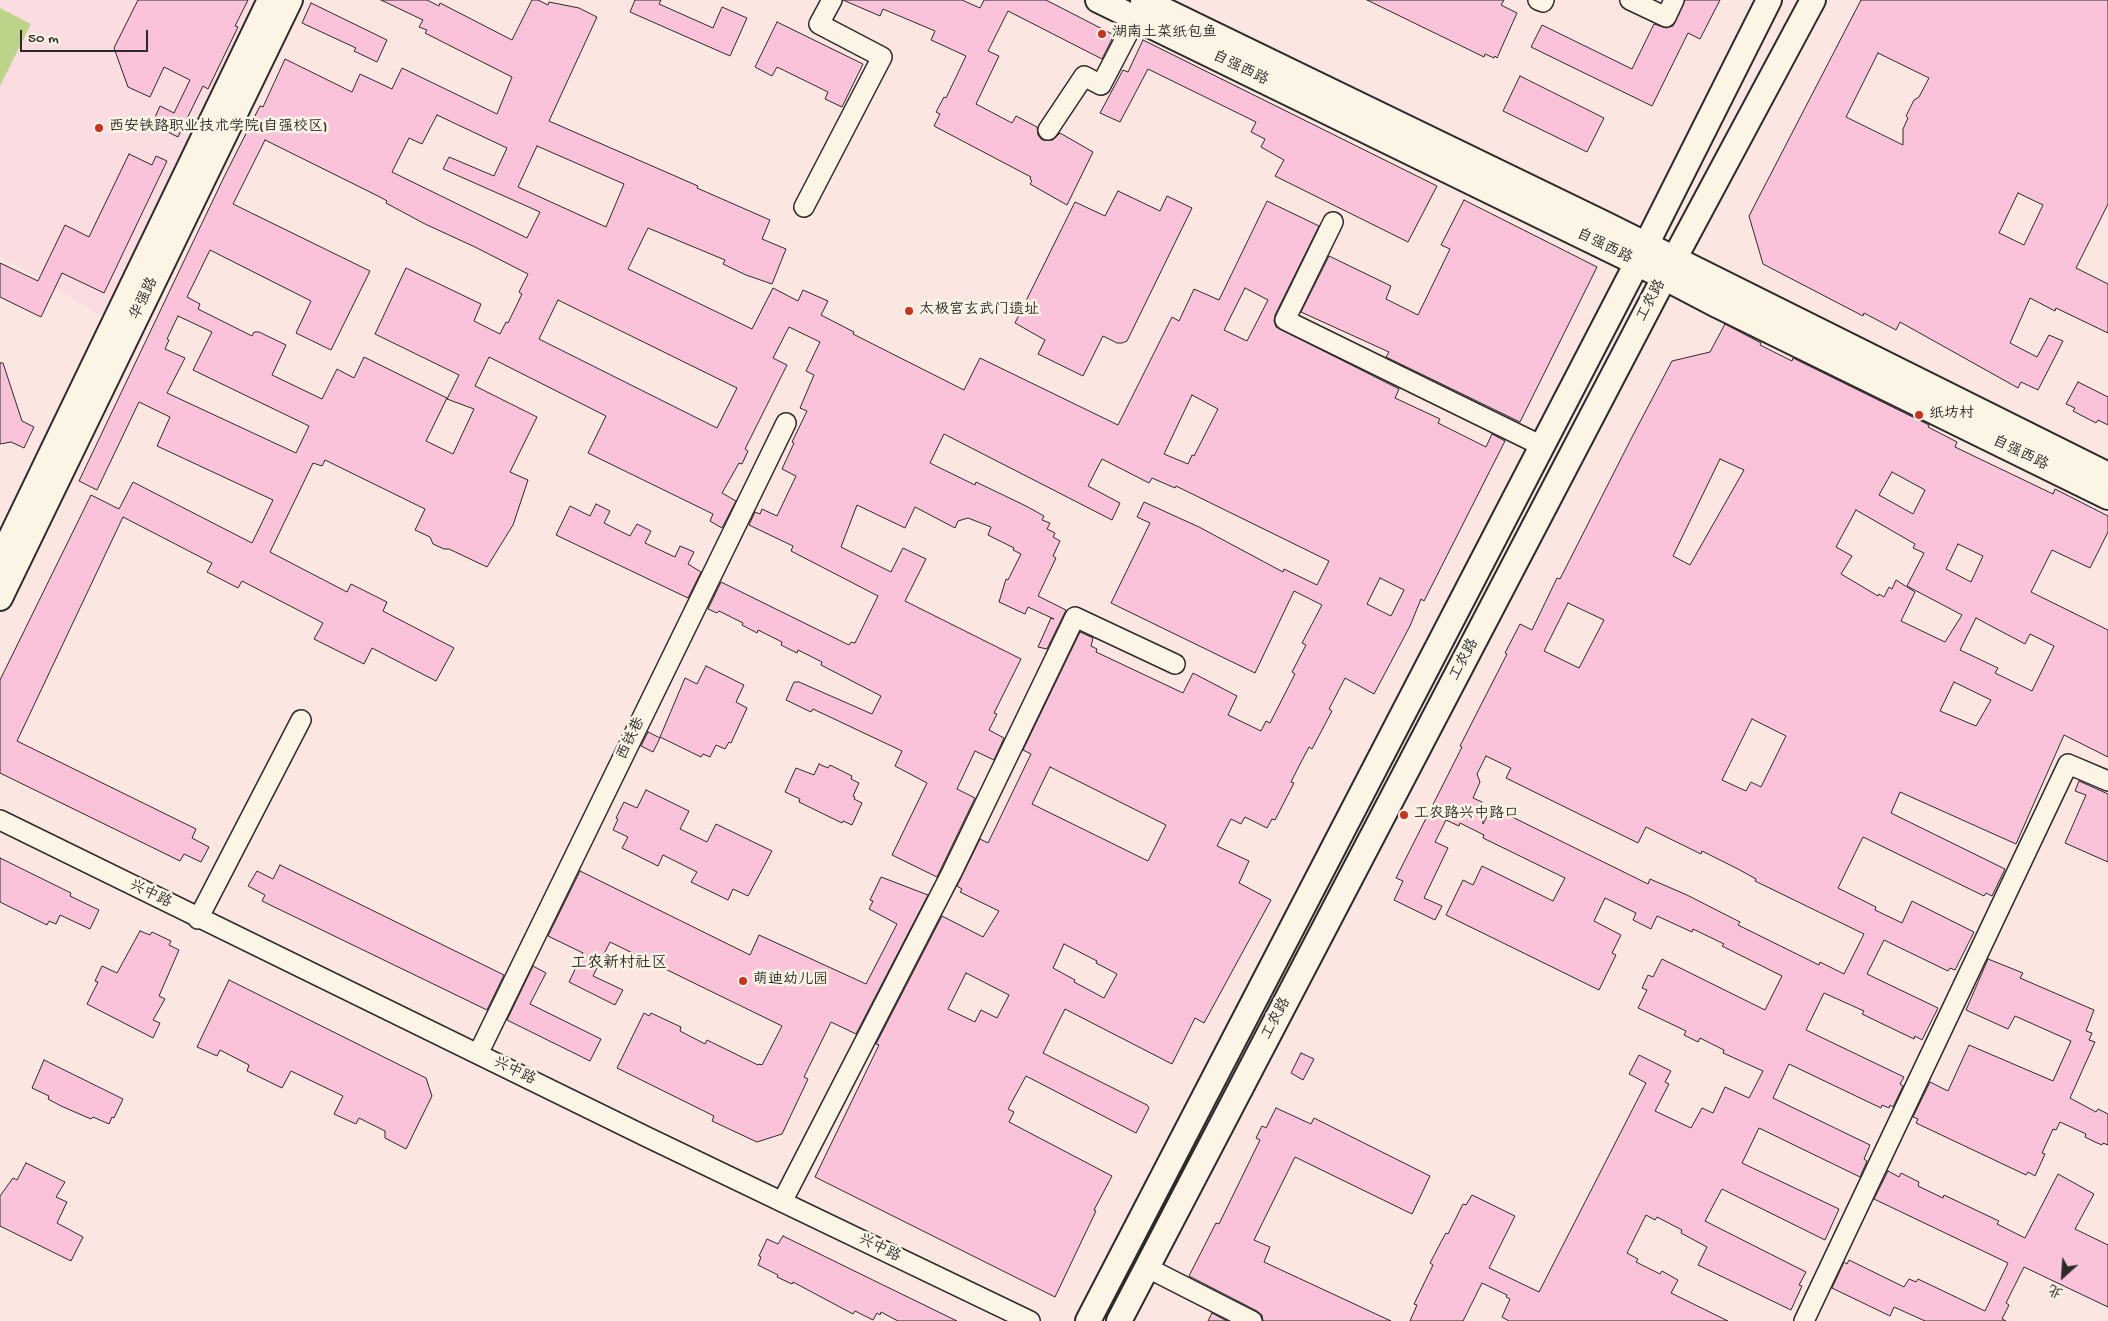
<!DOCTYPE html>
<meta charset="utf-8">
<style>
body{margin:0}
#map{position:relative;width:2108px;height:1321px;overflow:hidden;background:#fbe6e2;font-family:"Gochi Hand","LXGW WenKai TC",sans-serif}
canvas{display:block}
.north{position:absolute;left:2038px;top:1251px;width:50px;height:50px;-webkit-text-stroke:4px #fcf5e5;paint-order:stroke;rotate:206deg;font-size:14px;font-weight:700;line-height:20px;text-align:center;color:#2b2b2b}
.north::after{content:'';display:block;margin:auto;width:18px;height:22px;background:#2b2b2b;clip-path:polygon(50% 0,100% 100%,50% 72%,0 100%)}
.scale{position:absolute;left:20px;top:30px;width:128px;height:22px;box-sizing:border-box;border:2px solid #2b2b2b;border-top:0;padding-left:6px;font-size:15px;line-height:18px;white-space:nowrap;color:#2b2b2b;-webkit-text-stroke:4px #fcf5e5;paint-order:stroke}
</style>
<div id="map">
<canvas width="2108" height="1321"></canvas>
<div class="north">北</div>
<div class="scale">50 m</div>
</div>
<script>
const c = document.querySelector('canvas').getContext('2d');
c.lineJoin = 'round';
function paint(path, color) { c.fillStyle = color; c.fill(path, 'evenodd'); }
const toPath = rows => new Path2D(rows.map(r => 'M' + r).join(''));
function stroke(path, color, width, dash) { c.strokeStyle = color; c.lineWidth = width; c.lineCap = dash ? 'butt' : 'round'; c.setLineDash(dash || []); c.stroke(path); }
function write(font, color, halo, rows, align = 'center') {
  c.font = font + ' "Gochi Hand","LXGW WenKai TC",sans-serif'; c.lineWidth = 5; c.setLineDash([]); c.textBaseline = 'middle'; c.strokeStyle = halo; c.fillStyle = color; for (const [text, x, y, turn = 0] of rows) {
    c.save(); c.translate(x, y); c.rotate((+turn || 0) * Math.PI / 180); c.textAlign = isNaN(turn) ? turn : align; if (halo) c.strokeText(text, 0, 0); c.fillText(text, 0, 0); c.restore();
  }
}
paint(toPath([
 [0,0,258,0,107,319,0,256]
]), '#fbdce0');
paint(toPath([
 [0,8,31,24,0,86]
]), '#bcd48a');
const building = toPath([
 [138,0,248,0,235,26,238,27,208,89,203,86,178,137,152,124,160,106,174,113,190,80,164,67,150,97,128,87,114,48,138,0],
 [381,0,427,0,439,6,440,3,512,40,532,0,538,0,548,5,549,2,579,8,597,17,549,121,698,186,697,188,770,220,762,239,786,249,772,284,746,275,723,264,725,260,648,228,628,269,752,329,773,288,798,301,803,290,828,301,821,315,854,332,853,334,964,390,980,358,1118,425,1172,317,1179,321,1194,289,1219,300,1267,201,1319,226,1275,315,1274,321,1276,327,1399,389,1395,398,1440,419,1438,423,1486,447,1492,434,1505,441,1424,601,1421,599,1410,626,1374,694,1345,678,1329,709,1332,711,1312,749,1309,747,1298,768,1291,782,1294,783,1275,820,1272,819,1267,828,1245,817,1241,824,1231,819,1217,846,1249,861,1239,883,1271,900,1204,1023,1195,1018,1172,1064,1065,1009,1043,1053,1147,1105,1149,1108,1136,1133,1026,1076,1008,1109,1014,1112,1009,1122,1112,1176,1094,1210,1096,1211,1055,1297,815,1177,879,1045,876,1044,942,916,983,937,999,911,960,892,962,889,957,886,980,839,988,843,1031,754,1023,750,1080,632,1093,638,1091,646,1097,649,1096,652,1183,693,1193,673,1237,696,1228,715,1261,731,1266,721,1270,723,1295,674,1292,672,1306,645,1302,643,1322,605,1294,591,1255,673,1111,603,1150,523,1137,517,1144,502,1199,527,1283,572,1284,569,1317,585,1329,561,1176,486,1175,488,1152,478,1149,483,1102,459,1088,486,1120,503,1112,520,944,434,930,463,975,485,976,482,1026,506,1044,516,1042,520,1050,523,1047,529,1055,533,1053,537,1060,541,1053,556,1056,558,1038,596,1066,610,1047,649,1038,647,1051,618,1054,619,1028,607,1025,614,999,602,1006,579,1008,580,1021,554,1013,550,1014,548,988,535,991,527,968,518,958,521,955,528,915,507,905,528,857,505,841,547,891,572,903,548,926,559,905,601,1021,659,994,713,997,714,989,730,1004,738,994,760,975,751,957,789,975,798,937,877,892,855,927,783,895,766,902,751,813,709,811,712,786,700,794,682,799,682,872,714,881,696,821,665,822,662,798,650,797,653,781,645,782,642,758,630,757,633,742,625,743,623,719,611,717,613,708,609,721,582,849,645,851,642,855,643,878,596,791,551,793,546,749,525,755,512,760,514,762,509,777,516,796,476,782,469,794,443,792,442,807,411,800,408,814,375,806,371,820,342,789,327,773,358,787,365,745,449,748,451,742,464,739,463,722,493,736,501,722,528,710,521,713,514,588,453,606,416,489,357,475,386,537,417,510,472,528,480,513,525,487,567,449,549,444,549,433,544,430,537,415,530,425,509,325,460,322,466,313,463,270,552,347,592,351,584,387,602,383,611,454,648,436,681,372,648,364,664,314,639,323,623,242,581,238,588,207,572,212,563,123,517,17,741,196,829,192,838,209,847,201,862,184,854,180,861,0,773,0,680,91,495,119,509,133,482,252,543,273,500,157,446,170,417,139,402,97,490,79,481,225,175,260,106,263,107,285,59,352,92,360,74,392,89,402,68,497,114,512,77,425,33,427,30,419,27,423,20,381,0],
 [437,115,507,148,494,176,449,157,443,169,540,212,527,238,392,172,409,138,422,144,437,115],
 [265,140,380,197,387,201,386,203,425,224,475,247,528,274,519,292,522,294,508,323,506,322,500,334,474,321,481,304,406,268,375,334,459,375,447,399,474,409,453,454,426,441,447,398,364,357,354,378,337,369,322,399,272,375,286,345,259,332,254,332,252,336,198,309,200,304,187,297,210,250,311,301,296,333,331,350,370,271,233,204,265,140],
 [537,146,624,184,606,227,518,187,537,146],
 [1245,288,1268,300,1247,341,1224,330,1245,288],
 [558,300,737,388,717,428,539,339,558,300],
 [178,316,212,332,193,370,309,426,296,453,167,393,185,358,165,349,169,340,167,339,178,316],
 [1192,395,1218,409,1194,456,1192,455,1188,464,1164,454,1192,395],
 [1380,578,1404,590,1391,616,1367,604,1380,578],
 [1050,767,1166,825,1148,861,1032,804,1050,767],
 [1064,944,1097,961,1096,963,1117,974,1104,998,1074,982,1075,980,1053,968,1064,944],
 [966,973,1009,995,997,1018,981,1010,975,1022,948,1009,966,973],
 [635,0,661,0,659,4,713,28,722,7,747,18,730,56,630,12,635,0],
 [843,0,962,0,980,8,984,0,1046,0,1114,35,1102,59,1008,11,988,51,999,56,976,104,1012,123,1016,116,1037,127,1038,135,1042,140,1053,140,1060,133,1093,152,1067,205,1030,184,1032,181,1030,179,1031,177,934,126,940,114,936,112,944,97,946,98,966,56,931,40,935,31,883,9,880,16,843,0],
 [1367,0,1504,0,1501,5,1517,13,1497,58,1495,56,1494,58,1485,54,1484,57,1367,0],
 [1685,0,1720,0,1700,39,1688,33,1652,106,1531,47,1542,25,1632,69,1654,24,1666,28,1673,26,1685,0],
 [1861,0,2108,0,2108,204,2076,268,2108,284,2108,333,2056,308,2055,311,2030,298,2010,343,2037,357,2049,335,2063,341,2038,390,2021,382,2018,388,1900,322,1896,330,1864,313,1863,316,1763,264,1749,216,1861,0],
 [1878,53,1929,78,1919,97,1914,100,1906,116,1908,118,1903,129,1903,145,1846,117,1878,53],
 [2018,193,2043,205,2024,245,1999,233,2018,193],
 [311,3,387,40,377,62,354,51,356,48,302,23,311,3],
 [777,22,863,64,842,107,825,99,828,92,777,67,772,76,755,67,777,22],
 [1143,40,1437,186,1408,242,1275,176,1284,160,1261,147,1265,139,1251,132,1256,122,1148,69,1120,122,1100,113,1123,70,1128,72,1143,40],
 [1520,76,1604,118,1587,152,1503,111,1520,76],
 [129,154,152,165,156,156,167,161,104,293,62,273,41,317,0,297,0,263,38,281,65,225,89,237,129,154],
 [1118,191,1160,211,1167,196,1192,208,1127,341,1122,343,1117,343,1103,336,1083,376,1038,354,1045,340,1015,323,1075,202,1105,216,1118,191],
 [1464,200,1597,267,1520,422,1386,357,1389,352,1301,312,1329,256,1391,286,1386,299,1418,315,1450,249,1441,245,1464,200],
 [1725,324,1761,343,1760,345,1792,361,1793,358,1929,425,1928,427,1957,442,1955,447,2053,494,2055,489,2108,516,2108,532,2090,568,2052,550,2031,592,2108,630,2108,757,2064,735,2016,844,1900,792,1891,813,2005,869,1992,896,1986,893,1984,896,1863,837,1838,888,1876,907,1875,910,1902,923,1912,901,1974,932,1955,970,1950,968,1948,971,1884,940,1867,974,1938,1008,1922,1040,1915,1036,1914,1039,1862,1014,1864,1011,1824,993,1806,1030,1904,1077,1900,1084,1903,1086,1893,1107,1890,1105,1889,1108,1882,1105,1881,1108,1789,1064,1773,1098,1870,1145,1864,1159,1867,1161,1860,1177,1759,1128,1742,1163,1839,1209,1825,1240,1722,1189,1705,1221,1806,1272,1799,1285,1802,1286,1791,1310,1698,1265,1707,1247,1681,1233,1682,1230,1657,1217,1655,1220,1646,1215,1627,1253,1638,1259,1636,1262,1660,1274,1662,1271,1678,1280,1671,1293,1728,1321,1509,1321,1502,1317,1510,1299,1506,1297,1507,1295,1482,1283,1463,1321,1410,1321,1417,1305,1414,1304,1433,1265,1430,1263,1441,1242,1446,1233,1448,1234,1463,1204,1466,1205,1472,1195,1515,1216,1489,1268,1539,1292,1646,1083,1629,1074,1639,1055,1671,1071,1665,1082,1669,1084,1655,1111,1691,1128,1702,1108,1713,1113,1725,1087,1749,1098,1763,1071,1723,1053,1724,1050,1700,1038,1698,1042,1684,1035,1686,1031,1638,1008,1647,990,1642,988,1648,975,1653,977,1662,959,1765,1010,1782,976,1722,946,1724,944,1693,929,1692,932,1657,916,1651,929,1633,920,1636,913,1605,898,1594,921,1621,935,1612,953,1616,955,1599,990,1446,915,1463,880,1473,885,1482,866,1553,901,1565,878,1483,838,1484,835,1460,823,1459,826,1446,820,1435,842,1448,848,1424,898,1442,906,1435,920,1394,900,1403,881,1396,878,1462,747,1460,746,1507,654,1505,653,1520,624,1532,630,1557,578,1560,579,1631,439,1672,361,1710,352,1725,324],
 [1720,459,1744,470,1690,565,1673,556,1720,459],
 [1892,472,1925,490,1913,514,1879,495,1892,472],
 [1856,510,1915,544,1913,548,1924,553,1907,586,1962,615,1945,642,1901,621,1915,592,1896,580,1892,589,1889,587,1884,597,1879,594,1878,596,1841,574,1852,556,1836,547,1856,510],
 [1958,544,1983,556,1971,582,1946,569,1958,544],
 [1568,603,1604,620,1579,668,1544,651,1568,603],
 [1976,618,2025,644,2030,634,2054,646,2032,691,1995,673,1998,668,1960,650,1976,618],
 [1954,682,1991,700,1976,726,1940,711,1954,682],
 [1752,719,1786,736,1761,787,1751,782,1746,791,1722,780,1752,719],
 [1486,756,1511,768,1506,778,1638,843,1646,827,1701,854,1702,851,1738,869,1756,879,1755,881,1864,934,1844,974,1820,962,1819,965,1738,925,1740,922,1687,895,1650,879,1648,884,1492,807,1483,824,1482,802,1473,798,1480,782,1477,774,1486,756],
 [0,363,3,363,22,421,34,427,24,448,11,442,0,444,0,363],
 [2078,382,2108,397,2108,425,2098,420,2096,423,2073,411,2075,408,2066,404,2078,382],
 [596,504,610,511,604,523,630,536,637,524,651,531,645,543,675,557,680,546,694,552,688,564,701,572,688,598,556,535,570,506,590,516,596,504],
 [706,666,744,685,736,702,747,708,731,743,729,742,725,749,716,745,710,757,703,754,701,757,660,737,685,678,697,684,706,666],
 [648,732,660,738,653,752,641,746,648,732],
 [819,764,828,768,830,765,852,776,851,779,859,783,853,796,855,797,854,799,862,803,852,825,843,821,842,823,799,802,800,799,785,792,796,768,814,775,819,764],
 [2079,781,2108,794,2108,862,2065,843,2086,795,2075,791,2079,781],
 [646,790,689,811,680,829,707,842,716,824,772,851,748,896,733,889,728,900,691,882,697,872,663,855,658,866,622,848,628,837,613,830,618,819,616,818,624,802,637,808,646,790],
 [0,858,71,893,70,896,99,910,90,929,60,915,56,924,49,921,47,925,0,902,0,858],
 [280,865,504,975,487,1010,262,901,265,895,248,886,257,871,273,879,280,865],
 [580,871,750,955,759,935,866,984,897,924,869,909,873,901,870,900,881,877,928,895,856,1034,831,1022,804,1077,808,1079,782,1134,757,1142,712,1121,714,1116,617,1068,644,1013,649,1016,651,1013,681,1027,680,1031,705,1044,707,1040,758,1065,759,1064,762,1065,782,1026,610,942,593,976,623,990,615,1005,569,982,583,953,548,936,580,871],
 [140,931,150,935,152,932,171,941,169,945,179,950,159,996,165,999,153,1020,160,1023,153,1038,87,1004,98,982,95,981,102,966,117,973,140,931],
 [1988,959,2023,973,2020,978,2094,1010,2086,1031,2092,1033,2089,1040,2095,1042,2070,1098,2096,1112,2098,1109,2108,1114,2108,1145,2103,1143,2102,1145,2095,1142,2085,1137,2086,1134,2060,1122,2056,1130,2053,1129,2042,1153,2045,1154,2035,1176,2028,1172,2026,1175,1916,1123,1918,1119,1913,1117,1930,1082,1948,1091,1969,1045,2053,1081,2071,1041,2015,1016,2008,1029,1966,1010,1988,959],
 [533,966,546,973,530,1004,601,1039,590,1061,507,1020,533,966],
 [229,980,426,1078,432,1096,406,1149,385,1138,385,1131,359,1118,356,1124,334,1114,343,1096,291,1071,282,1088,247,1071,249,1065,220,1050,217,1056,197,1047,229,980],
 [1301,1053,1314,1059,1303,1080,1291,1073,1301,1053],
 [44,1060,123,1099,114,1118,112,1117,109,1124,93,1117,91,1119,61,1106,48,1099,49,1096,32,1088,44,1060],
 [1276,1108,1311,1124,1314,1118,1430,1176,1412,1214,1295,1157,1254,1240,1270,1247,1264,1262,1391,1321,1263,1321,1262,1315,1257,1311,1189,1276,1216,1223,1219,1224,1260,1140,1256,1138,1262,1126,1266,1128,1276,1108],
 [26,1163,65,1182,56,1197,67,1202,57,1223,83,1237,71,1261,0,1226,0,1196,13,1178,17,1180,26,1163],
 [1888,1171,1899,1177,1901,1173,1919,1182,1918,1186,1943,1198,1944,1195,1982,1213,1999,1221,1997,1224,2025,1238,2058,1174,2094,1194,2075,1229,2108,1245,2108,1307,2024,1267,2006,1303,2009,1305,2002,1319,2006,1321,1925,1321,1894,1307,1890,1316,1832,1288,1844,1262,1847,1264,1849,1260,1904,1287,1909,1279,1916,1282,1918,1279,1985,1311,2008,1263,1874,1199,1888,1171],
 [783,1236,881,1284,957,1321,898,1321,881,1312,880,1315,877,1313,873,1320,855,1311,853,1314,793,1282,792,1284,777,1277,778,1275,758,1265,761,1257,759,1256,767,1239,778,1244,783,1236],
 [1212,1313,1227,1321,1208,1321,1212,1313]
]);
paint(building, '#fac3da');
stroke(building, '#2b2b2b', 1);
const minor = toPath([
 [1538,0,1543,2,1544,0],
 [1630,0,1666,17,1674,0],
 [1048,130,1084,76,1101,85,1136,18],
 [804,207,882,57,819,24,832,0],
 [1333,222,1285,320,1542,446],
 [0,820,647,1137,1030,1321],
 [198,919,301,720],
 [478,1054,786,423],
 [782,1202,952,872,1075,617,1175,664],
 [1148,1268,1252,1321],
 [1804,1321,2068,764,2108,781]
]);
const major = toPath([
 [1098,0,1637,263,1719,306,2108,497],
 [1143,0,1605,224,2108,475],
 [0,560,270,0],
 [0,598,290,0],
 [1088,1321,1637,263,1769,0],
 [1119,1321,1664,278,1813,0]
]);
stroke(minor, '#2b2b2b', 22);
stroke(major, '#2b2b2b', 28);
stroke(minor, '#fcf5e5', 19);
stroke(major, '#fcf5e5', 24);
for (const [x, y, r, color] of [
 [1102,34,5,"#c8321e"],
 [99,128,5,"#c8321e"],
 [909,311,5,"#c8321e"],
 [1919,415,5,"#c8321e"],
 [1404,815,5,"#c8321e"],
 [743,981,5,"#c8321e"]
]) { const dot = new Path2D(); dot.arc(x, y, r, 0, 2 * Math.PI); c.fillStyle = color; c.fill(dot); stroke(dot, '#fcf5e5', 2); }
write('15px', '#2b2b2b', '#fcf5e5', [
 ["湖南土菜纸包鱼",1112,34],
 ["西安铁路职业技术学院(自强校区)",109,128],
 ["太极宫玄武门遗址",919,311],
 ["纸坊村",1929,415],
 ["工农路兴中路口",1414,815],
 ["萌迪幼儿园",753,981]
], 'left');
write('15px', '#2b2b2b', '#fcf5e5', [
 ["自强西路",1240,69,26],
 ["自强西路",1604,247,26],
 ["华强路",145,299,-64],
 ["工农路",1652,301,-62],
 ["自强西路",2020,454,26],
 ["工农路",1465,660,-62],
 ["西铁巷",632,739,-64],
 ["兴中路",150,895,26],
 ["工农路",1277,1019,-62],
 ["兴中路",514,1072,26],
 ["兴中路",879,1249,26]
]);
write('16px', '#2b2b2b', '#fcf5e5', [
 ["工农新村社区",619,965]
]);
</script>
